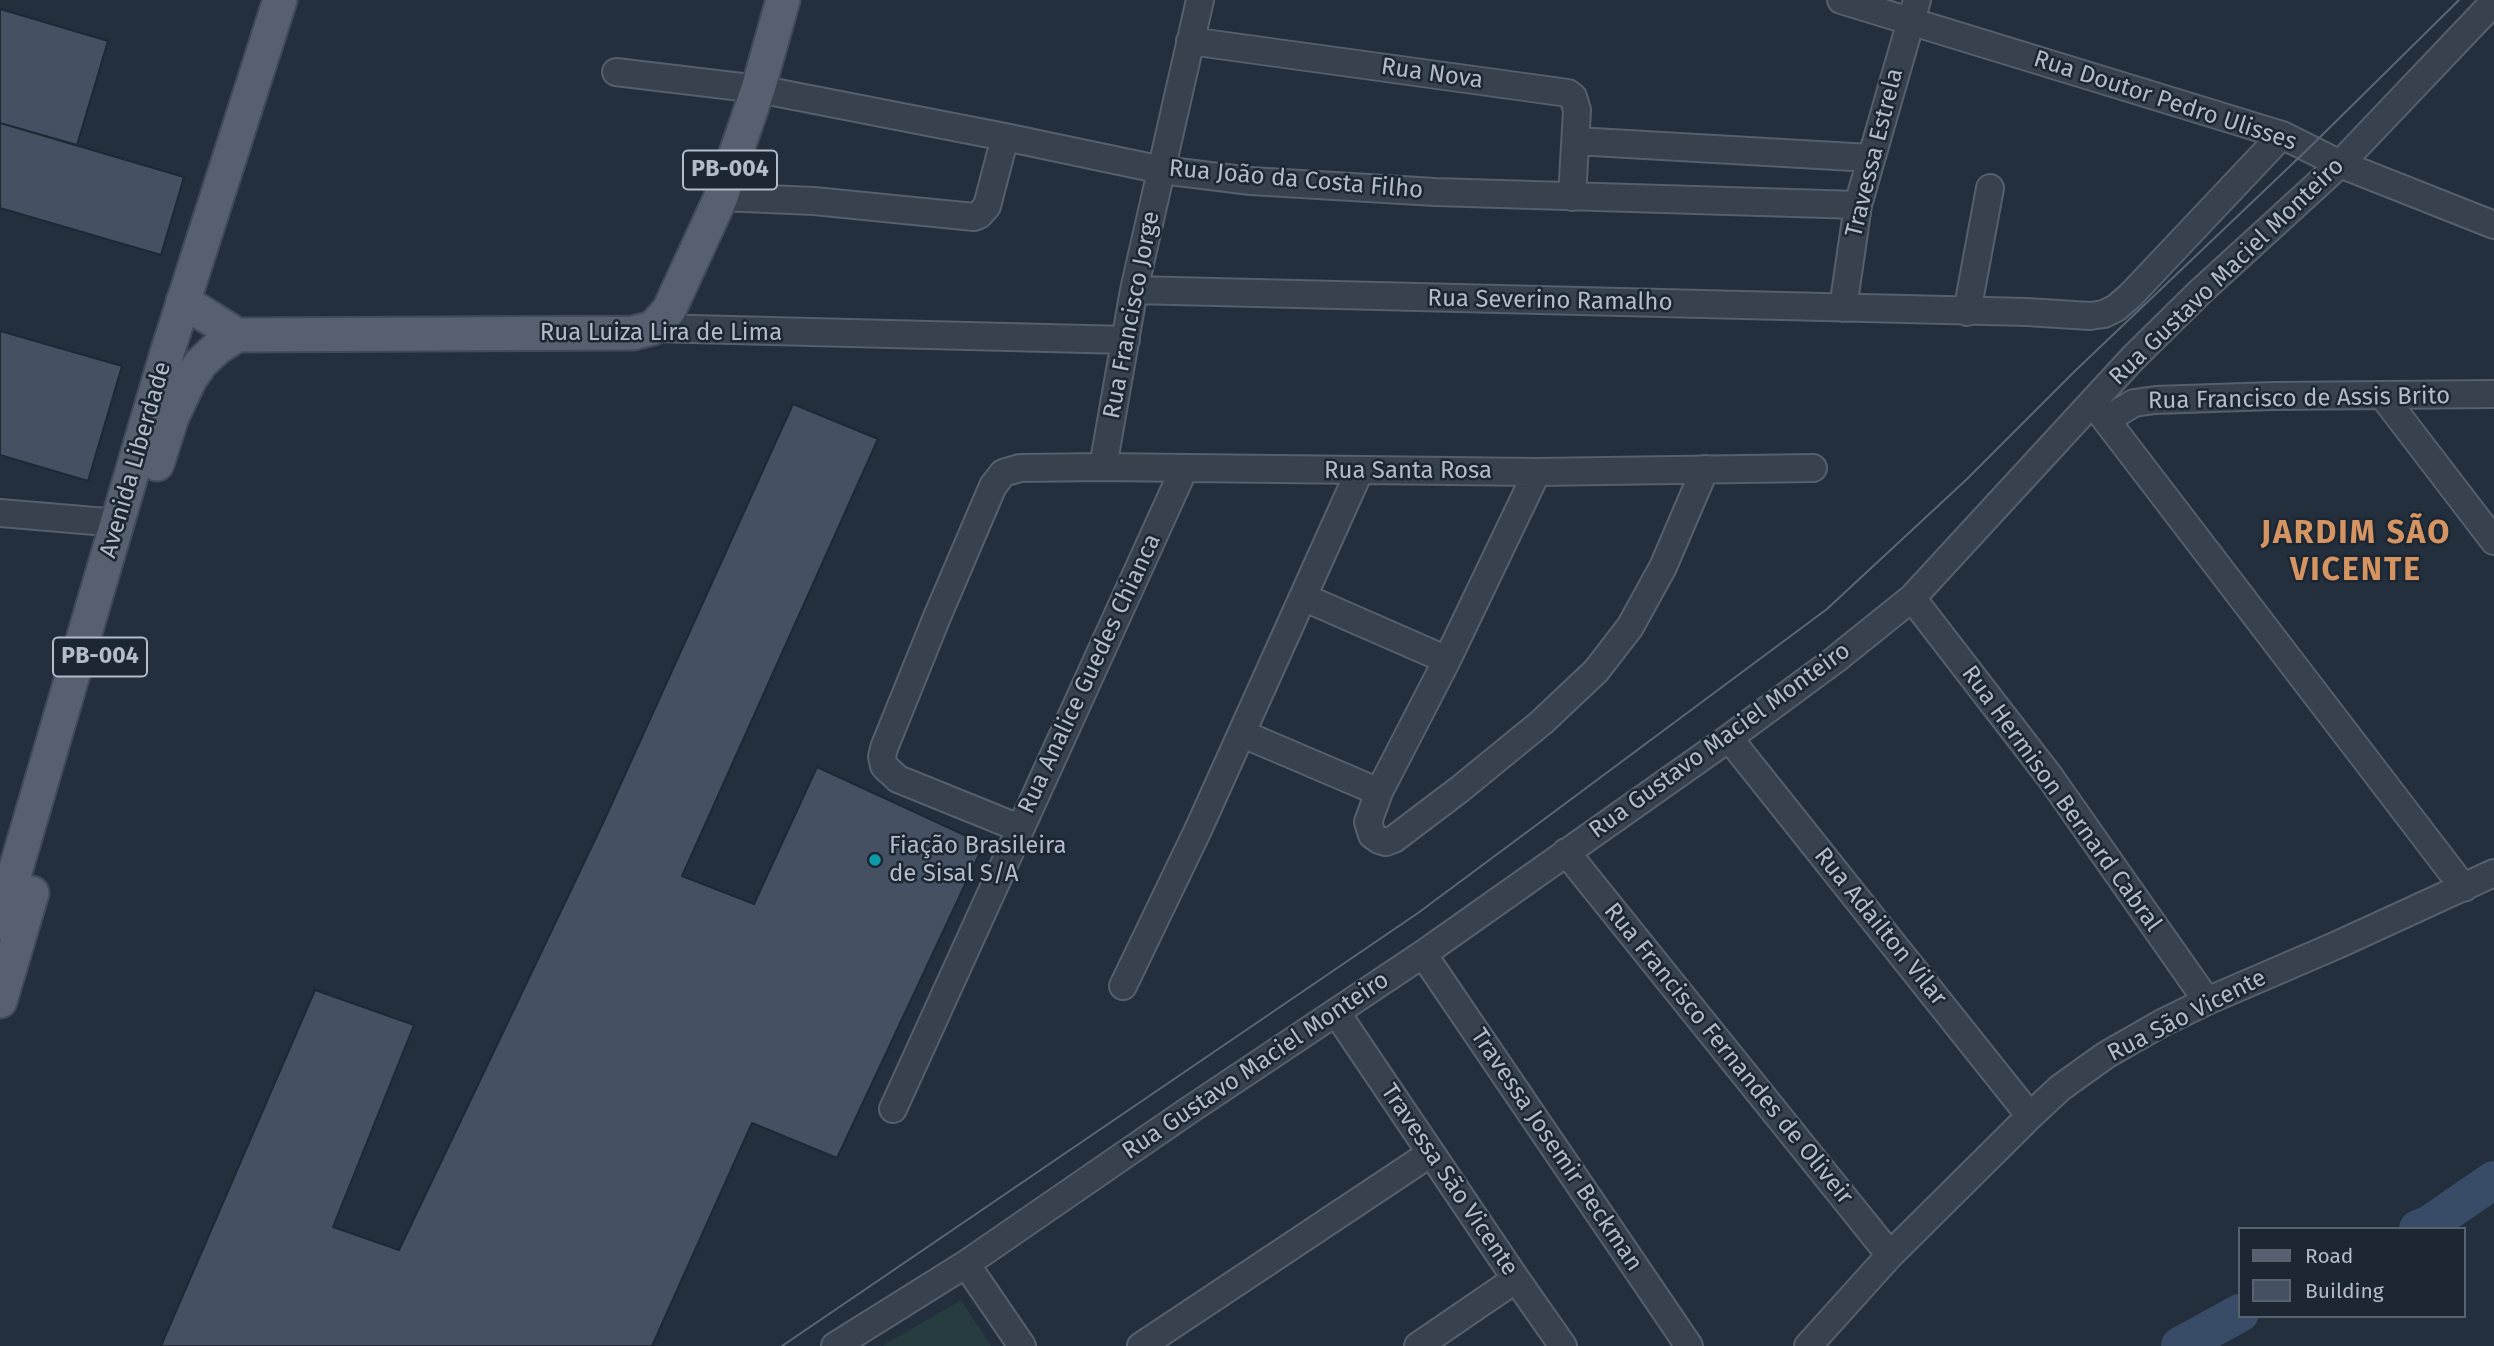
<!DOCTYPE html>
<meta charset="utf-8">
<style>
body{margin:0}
#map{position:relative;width:2494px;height:1346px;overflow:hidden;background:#242f3e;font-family:"Fira Sans",sans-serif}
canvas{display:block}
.legend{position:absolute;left:2238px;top:1227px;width:228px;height:91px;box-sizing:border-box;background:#1d2633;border:2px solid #59626f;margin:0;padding:9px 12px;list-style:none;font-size:21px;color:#b4bcc9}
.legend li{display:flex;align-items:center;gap:14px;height:35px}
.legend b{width:35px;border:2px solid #59626f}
</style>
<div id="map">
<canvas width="2494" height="1346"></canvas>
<ul class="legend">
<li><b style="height:9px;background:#56606e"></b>Road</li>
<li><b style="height:19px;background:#455162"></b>Building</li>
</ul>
</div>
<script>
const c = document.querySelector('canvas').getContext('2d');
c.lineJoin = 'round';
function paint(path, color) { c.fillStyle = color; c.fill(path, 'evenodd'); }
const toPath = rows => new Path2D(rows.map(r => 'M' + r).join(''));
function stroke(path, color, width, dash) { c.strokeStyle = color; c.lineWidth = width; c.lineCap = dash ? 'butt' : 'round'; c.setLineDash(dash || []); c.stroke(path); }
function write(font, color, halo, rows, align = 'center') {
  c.font = font + ' "Fira Sans",sans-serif'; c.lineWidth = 5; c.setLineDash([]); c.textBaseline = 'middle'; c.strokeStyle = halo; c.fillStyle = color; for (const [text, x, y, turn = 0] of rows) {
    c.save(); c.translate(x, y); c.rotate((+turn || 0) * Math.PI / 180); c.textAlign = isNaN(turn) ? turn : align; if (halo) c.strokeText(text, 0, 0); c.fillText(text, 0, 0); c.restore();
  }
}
paint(toPath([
 [961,1300,991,1346,882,1346]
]), '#263c3f');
stroke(toPath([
 [2418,1229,2430,1224,2494,1180],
 [2180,1346,2240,1313]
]), '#394c67', 38);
const building = toPath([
 [0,9,108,41,77,145,0,123,0,9],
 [0,123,184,177,161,255,0,208,0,123],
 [0,331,122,366,88,481,0,455,0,331],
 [793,404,878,439,682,876,754,904,817,767,984,844,837,1158,752,1123,652,1346,161,1346,315,990,414,1025,333,1227,399,1250,603,823,793,404]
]);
paint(building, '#455162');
stroke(building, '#1f2835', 2);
const minor = toPath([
 [1841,0,2282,135,2340,164,2494,225],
 [1190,41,1568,93,1573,97,1577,110,1572,197],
 [616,72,758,89,1005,137,1162,170,1251,181,1435,192,1858,205],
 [1576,141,1870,158],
 [721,197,814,201,974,217,979,215,987,206,1005,137],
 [1134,290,2027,312,2090,316,2104,314,2116,308,2130,296,2282,135],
 [1843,308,1858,205,1917,0],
 [1967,312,1990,188],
 [653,328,1126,340],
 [2383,396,2494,541],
 [2093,403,2464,888],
 [2109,421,2119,412,2134,403,2155,400,2274,396,2494,394],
 [1103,467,1134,290,1200,0],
 [1537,472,1447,660,1379,792,1368,822,1372,835,1379,840,1386,842,1394,839,1460,789,1542,722,1596,671,1630,627,1663,567,1705,469],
 [0,513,118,523],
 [1303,597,1447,660],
 [1912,598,2050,777,2207,1001],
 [1243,734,1379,792],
 [1729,738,2030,1116],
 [1019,828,898,779,884,766,882,757,884,748,937,617,993,486,1003,473,1020,468,1103,467,1537,472,1813,468],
 [1566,852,1890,1255],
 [1423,954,1689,1346],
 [1123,986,1198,830,1360,470],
 [1336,1012,1516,1279,1563,1346],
 [893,1109,1184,469],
 [966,1264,1022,1346],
 [835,1346,966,1264,1185,1113,1423,954,1729,738,1836,659,1912,598,2133,358,2201,291,2340,164,2494,2],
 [1141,1346,1431,1153],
 [1418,1346,1516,1279],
 [1808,1346,1890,1255,2030,1116,2060,1088,2106,1055,2162,1023,2207,1001,2337,945,2494,873]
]);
const major = toPath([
 [183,301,237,335],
 [237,335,633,333,653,328,669,310,721,197,758,89,783,0],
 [157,464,172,417,190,379,201,363,217,348,237,335],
 [0,923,167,353,280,0],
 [0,1001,32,893]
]);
stroke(minor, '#565f6c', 30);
stroke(major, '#414a57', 37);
stroke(minor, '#38414e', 26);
stroke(major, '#56606e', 33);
stroke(toPath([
 [782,1346,1418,913,1827,609,1967,479,2076,370,2309,148,2459,0]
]), '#5a6575', 2);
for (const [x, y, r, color] of [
 [875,860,7,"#0f9aa8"]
]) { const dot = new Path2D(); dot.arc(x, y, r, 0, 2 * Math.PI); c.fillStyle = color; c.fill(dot); stroke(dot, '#1d2633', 2.5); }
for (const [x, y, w] of [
 [730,170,94],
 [100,657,94]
]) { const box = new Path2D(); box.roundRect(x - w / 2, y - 19.5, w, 39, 5); c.fillStyle = '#1d2633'; c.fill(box); stroke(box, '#b4bcc9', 2); }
write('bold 23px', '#b4bcc9', null, [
 ["PB-004",730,170],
 ["PB-004",100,657]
]);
write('24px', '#b4bcc9', '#1d2633', [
 ["Rua Nova",1432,74,8],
 ["Rua Doutor Pedro Ulisses",2165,101,18],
 ["Travessa Estrela",1875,153,-76],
 ["Rua João da Costa Filho",1296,180,5],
 ["Rua Gustavo Maciel Monteiro",2227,272,-44],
 ["Rua Severino Ramalho",1550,301,1],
 ["Rua Francisco Jorge",1132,315,-79],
 ["Rua Luiza Lira de Lima",661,333],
 ["Rua Francisco de Assis Brito",2299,399,-1],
 ["Avenida Liberdade",136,460,-74],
 ["Rua Santa Rosa",1408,471],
 ["Rua Analice Guedes Chianca",1090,674,-65],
 ["Rua Gustavo Maciel Monteiro",1720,741,-36],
 ["Rua Hermison Bernard Cabral",2061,799,54],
 ["Rua Adailton Vilar",1880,927,51],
 ["Rua São Vicente",2187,1016,-27],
 ["Rua Francisco Fernandes de Oliveir",1728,1054,51],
 ["Rua Gustavo Maciel Monteiro",1256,1066,-34],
 ["Travessa Josemir Beckman",1556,1150,56],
 ["Travessa São Vicente",1449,1180,56]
]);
write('24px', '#b4bcc9', '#1d2633', [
 ["Fiação Brasileira",889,846],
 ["de Sisal S/A",889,874]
], 'left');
c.letterSpacing = '2px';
write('bold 32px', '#d59563', '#1d2633', [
 ["JARDIM SÃO",2356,534],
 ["VICENTE",2356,571]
]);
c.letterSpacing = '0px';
</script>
